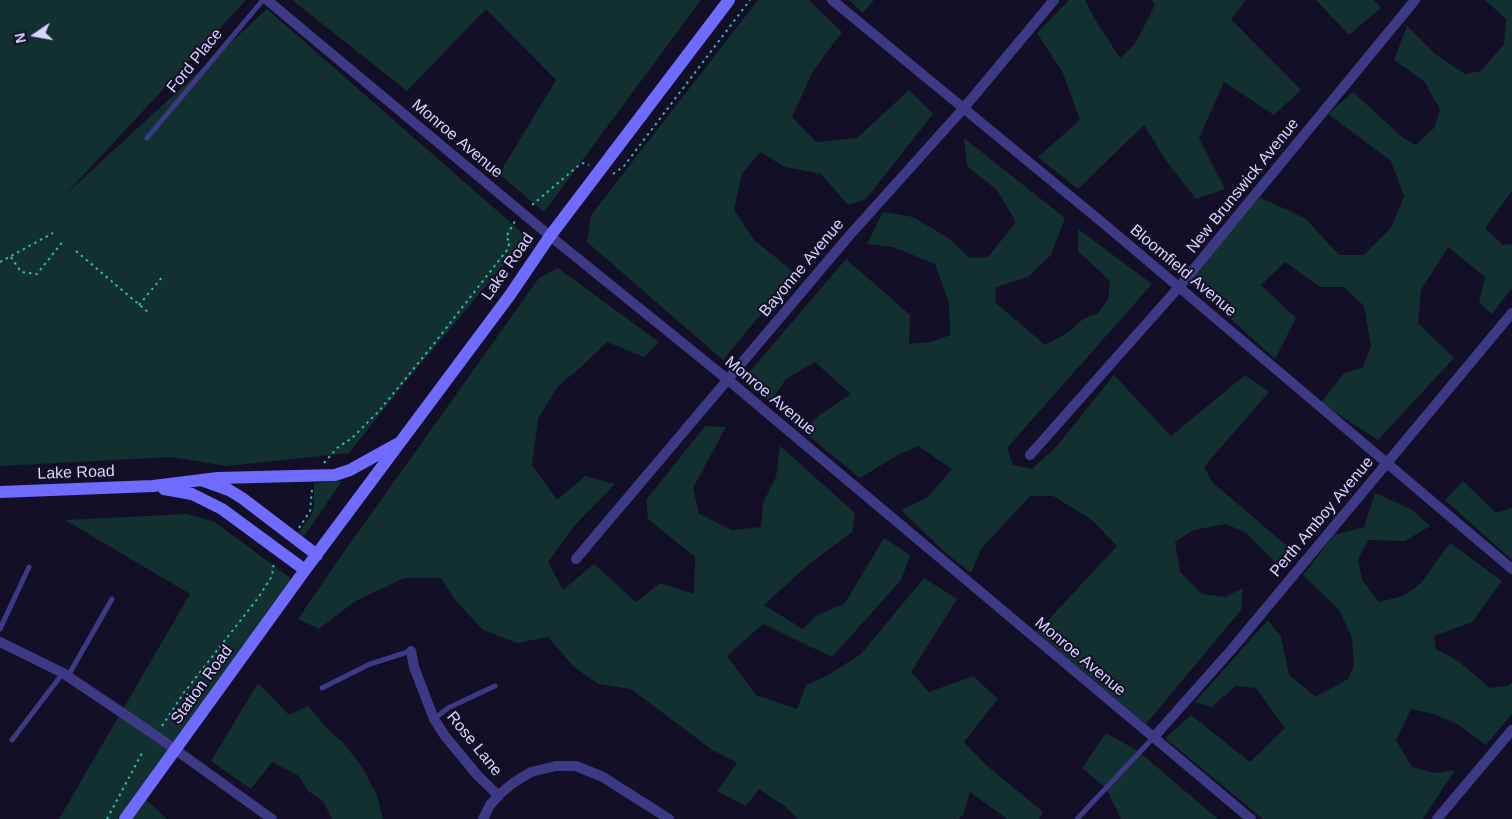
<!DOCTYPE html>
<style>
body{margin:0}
#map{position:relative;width:1512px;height:819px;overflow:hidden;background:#130f26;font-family:Arial,sans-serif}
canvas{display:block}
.north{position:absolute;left:10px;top:10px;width:50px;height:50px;-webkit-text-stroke:4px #130f26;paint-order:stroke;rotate:258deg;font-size:14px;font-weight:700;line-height:20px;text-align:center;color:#d9d4ff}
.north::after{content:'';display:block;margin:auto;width:18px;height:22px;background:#d9d4ff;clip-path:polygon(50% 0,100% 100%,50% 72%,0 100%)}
</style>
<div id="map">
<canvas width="1512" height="819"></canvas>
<div class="north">N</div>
</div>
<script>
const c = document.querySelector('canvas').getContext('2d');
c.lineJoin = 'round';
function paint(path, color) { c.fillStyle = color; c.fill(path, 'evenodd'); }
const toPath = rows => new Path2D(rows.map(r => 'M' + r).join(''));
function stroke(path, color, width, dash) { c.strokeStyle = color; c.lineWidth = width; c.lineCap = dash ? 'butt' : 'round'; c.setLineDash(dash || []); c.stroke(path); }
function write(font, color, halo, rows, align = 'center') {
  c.font = font + ' Arial,sans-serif'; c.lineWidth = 4; c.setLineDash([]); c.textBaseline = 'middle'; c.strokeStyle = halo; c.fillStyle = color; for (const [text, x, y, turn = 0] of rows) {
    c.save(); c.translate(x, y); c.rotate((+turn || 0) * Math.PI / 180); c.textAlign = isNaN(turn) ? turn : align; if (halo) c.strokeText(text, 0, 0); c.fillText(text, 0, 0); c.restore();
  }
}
paint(toPath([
 [0,0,246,0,65,195,267,9,527,237,408,379,349,453,227,466,171,457,0,466],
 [292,0,701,0,544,212,499,174,556,80,486,9,407,91],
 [758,0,809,0,842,32,812,73,792,117,816,142,857,138,909,90,933,114,866,199,848,205,821,174,785,167,760,152,742,174,734,210,754,240,795,273,723,360,587,242,591,215],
 [849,0,874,0,863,13],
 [1069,0,1085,0,1094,18,1120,58,1135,44,1155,5,1152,0,1246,0,1231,19,1301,90,1274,115,1224,82,1199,138,1225,189,1196,199,1167,162,1144,125,1078,189,1038,157,1080,120,1063,73,1037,33],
 [1316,0,1374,0,1381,8,1349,35],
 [1485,0,1512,0,1512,191,1485,228,1503,245,1512,244,1512,288,1492,314,1479,303,1485,277,1448,247,1421,290,1418,323,1454,358,1378,440,1321,403,1343,374,1363,367,1371,346,1364,306,1344,287,1320,287,1285,262,1261,285,1296,318,1275,359,1188,280,1260,197,1306,219,1339,255,1364,255,1391,228,1404,196,1391,161,1328,114,1353,92,1403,138,1416,145,1434,128,1440,110,1425,82,1394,60,1407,26,1435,54,1465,74,1481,71,1504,44,1506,19],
 [964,138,1065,218,1051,255,1028,277,996,287,995,302,1045,345,1069,332,1083,319,1098,313,1108,299,1110,281,1078,251,1078,229,1152,284,1007,448,1013,465,1032,469,1056,447,1114,375,1171,436,1245,375,1269,392,1204,467,1213,483,1292,550,1277,564,1246,533,1226,524,1193,530,1175,542,1180,572,1202,594,1225,597,1243,588,1241,610,1146,724,1037,632,1117,546,1091,519,1053,496,1030,496,981,549,971,573,948,555,901,510,928,497,952,469,918,446,898,455,860,478,804,432,818,416,851,394,815,362,786,379,770,402,742,381,846,259,910,315,909,344,931,342,950,335,949,303,935,264,893,247,867,244,883,212,913,217,947,237,970,258,988,257,1016,222,997,190,967,166],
 [558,268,659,342,644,357,607,342,580,368,558,386,538,419,532,465,557,500,585,476,615,484,575,525,548,562,563,590,594,564,636,602,660,583,694,594,695,557,648,519,646,500,705,426,726,427,693,488,699,514,732,530,761,527,763,503,776,477,780,446,855,513,852,532,809,564,764,605,803,629,816,616,845,603,884,538,910,555,901,580,832,657,763,624,727,656,756,695,797,709,806,685,828,675,861,654,924,578,957,599,911,672,929,692,973,676,998,699,964,742,986,765,1043,812,1039,819,1007,819,970,792,963,815,958,819,798,819,787,808,759,789,746,806,717,791,737,763,711,749,631,689,598,684,574,667,548,637,517,643,483,630,455,600,441,578,404,578,354,602,319,629,298,619,343,553,539,278],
 [342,481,305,535,302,536,298,533,310,517,314,508,314,483],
 [1463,481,1496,513,1512,508,1512,560,1445,500],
 [1375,493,1411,509,1430,526,1405,541,1368,540,1358,559,1362,580,1379,602,1403,596,1420,584,1450,543,1502,581,1472,622,1434,636,1436,649,1458,661,1490,688,1507,686,1512,682,1512,714,1486,745,1459,725,1434,714,1411,709,1396,740,1412,767,1435,773,1455,770,1423,819,1263,819,1165,738,1191,715,1250,762,1285,728,1256,688,1236,686,1211,707,1195,702,1268,620,1281,637,1289,675,1316,697,1348,679,1354,665,1352,638,1339,610,1303,575,1334,535,1364,527],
 [187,514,215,522,297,583,143,797,167,819,59,819,190,594,65,520],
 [258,683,289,715,308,706,331,733,342,741,362,767,377,795,383,819,332,819,323,801,308,791,299,776,272,762,251,789,211,761],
 [1106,733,1138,751,1218,819,1121,819,1106,788,1082,768]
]), '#12302f');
stroke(toPath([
 [613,174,624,166,750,0],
 [532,205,578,166,583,163,589,165],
 [76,251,149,313],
 [11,257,21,272,37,274,64,240],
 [0,262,53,233],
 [139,305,163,276],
 [324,463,337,448,352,438,379,411,433,345,507,250,510,242,506,237,515,221],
 [299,528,310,511,312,489],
 [162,726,183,694,258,598,272,576,274,562],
 [107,819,142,753]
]), '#2fb8b0', 2, [2.5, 4]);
stroke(toPath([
 [147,138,263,0],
 [0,629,29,567],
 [68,676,112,599],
 [322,688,370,664,411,651],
 [434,719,448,708,495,686],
 [12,740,63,673],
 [1077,819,1153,738]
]), '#3d3a85', 5);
stroke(toPath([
 [267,0,550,236,727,379,1251,819],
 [832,0,1109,228,1512,569],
 [1030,455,1179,287,1415,0],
 [576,559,849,236,963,109,1054,0],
 [0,642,63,673,155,735,272,819],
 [411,651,414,667,434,719,445,736,478,776,499,796],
 [1153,738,1232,649,1512,313],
 [483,819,490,805,501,793,513,783,531,772,556,766,576,766,603,777,669,819],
 [1437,819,1512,730]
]), '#3d3a85', 10);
stroke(toPath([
 [204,481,229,490,242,498,317,555],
 [164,489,192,494,222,509,305,570],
 [0,492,153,486,218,478,335,475,350,470,397,444],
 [125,819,305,570,510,295,550,236,729,0]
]), '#6f6bff', 12);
write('16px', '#d9d4ff', '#130f26', [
 ["Ford Place",195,61,-51],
 ["Monroe Avenue",457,139,40],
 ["New Brunswick Avenue",1243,186,-51],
 ["Lake Road",508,267,-55],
 ["Bayonne Avenue",802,268,-50],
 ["Bloomfield Avenue",1183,271,40],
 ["Monroe Avenue",770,396,40],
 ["Lake Road",76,473,-2],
 ["Perth Amboy Avenue",1322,517,-50],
 ["Monroe Avenue",1080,657,40],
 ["Station Road",202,685,-54],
 ["Rose Lane",474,744,51]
]);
</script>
